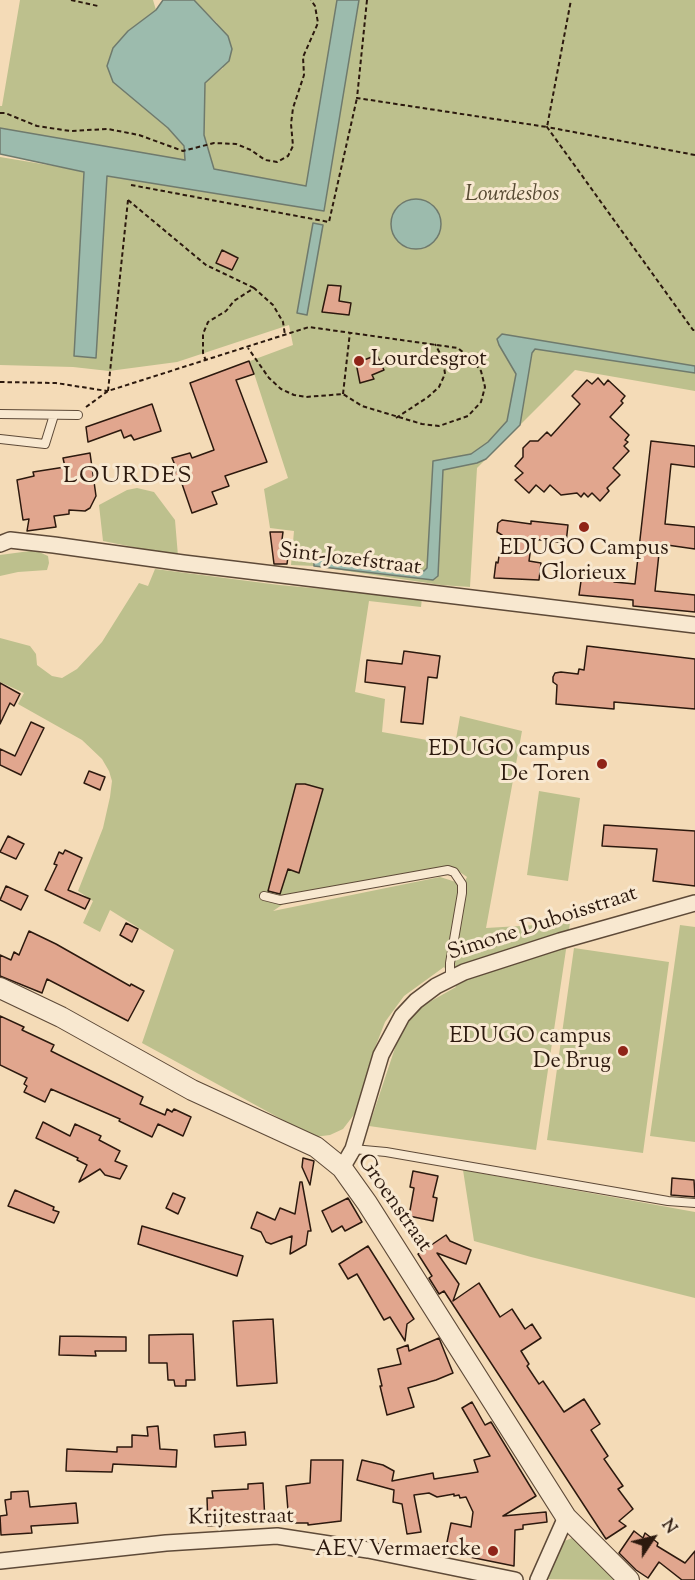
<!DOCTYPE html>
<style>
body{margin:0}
#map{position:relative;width:695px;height:1580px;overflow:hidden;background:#f4dbb7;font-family:"Sorts Mill Goudy",serif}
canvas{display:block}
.north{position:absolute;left:623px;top:1508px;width:60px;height:60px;-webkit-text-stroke:4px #f8e8d0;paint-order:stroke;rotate:55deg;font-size:16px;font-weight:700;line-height:24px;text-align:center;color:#2c190e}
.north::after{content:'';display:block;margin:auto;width:21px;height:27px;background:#2c190e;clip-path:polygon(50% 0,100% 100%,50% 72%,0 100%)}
</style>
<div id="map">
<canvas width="695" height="1580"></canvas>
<div class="north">N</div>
</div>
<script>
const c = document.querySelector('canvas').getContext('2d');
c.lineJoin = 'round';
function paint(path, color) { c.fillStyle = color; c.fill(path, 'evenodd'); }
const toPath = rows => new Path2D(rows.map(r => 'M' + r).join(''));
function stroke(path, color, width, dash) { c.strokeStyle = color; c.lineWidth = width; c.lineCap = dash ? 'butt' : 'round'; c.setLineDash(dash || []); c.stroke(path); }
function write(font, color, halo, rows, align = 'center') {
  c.font = font + ' "Sorts Mill Goudy",serif'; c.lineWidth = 6; c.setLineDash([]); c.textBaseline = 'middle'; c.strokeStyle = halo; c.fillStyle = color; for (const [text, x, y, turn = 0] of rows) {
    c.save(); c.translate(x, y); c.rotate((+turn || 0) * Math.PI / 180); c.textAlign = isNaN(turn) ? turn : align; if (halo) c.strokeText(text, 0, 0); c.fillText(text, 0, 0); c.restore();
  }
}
paint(toPath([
 [20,0,153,0,156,10,128,31,113,82,168,128,184,147,186,161,0,128,0,106,2,106],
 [194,0,337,0,306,186,214,169,204,135,204,94,205,82,223,68,217,23],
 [359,0,695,0,695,391,575,370,477,468,470,587,441,585,314,566,291,565,294,531,270,528,264,489,288,478,250,361,293,345,289,325,177,362,109,371,73,367,0,365,0,157,84,171,74,356,96,358,106,176,324,211],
 [137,488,154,492,175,520,178,556,103,541,99,505,127,490],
 [30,551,37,551,48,556,49,563,47,570,18,572,0,576,0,555],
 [155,569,279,585,422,598,421,607,369,601,355,692,385,699,382,732,455,745,460,716,522,731,486,928,570,923,536,1150,369,1126,396,1045,410,1019,424,1005,456,987,444,967,404,996,385,1022,373,1053,356,1112,343,1129,330,1135,314,1137,142,1043,174,950,110,910,100,932,83,923,93,901,78,891,103,828,110,797,112,781,109,771,102,759,82,740,18,704,24,693,0,682,0,638,30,646,36,654,37,665,52,676,62,678,77,669,102,642,139,583,148,586],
 [446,867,454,868,467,877,465,881,456,882,440,877,273,911,298,894],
 [539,791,580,798,568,881,527,875],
 [680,925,695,927,695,1142,650,1136],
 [574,948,669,962,643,1153,547,1140],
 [463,1170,695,1212,695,1298,531,1257,474,1241],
 [572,1538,578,1539,622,1580,547,1579,562,1542]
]), '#bdc08d');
const water = toPath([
 [163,0,194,0,228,36,232,49,229,61,205,83,204,135,214,169,306,186,337,0,359,0,324,211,107,176,96,358,74,356,84,172,0,154,0,128,185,160,184,146,168,128,113,82,107,66,113,48,128,31,156,10,163,0],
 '391 224a25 25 0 1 1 50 0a25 25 0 1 1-50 0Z',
 [313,223,323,225,307,315,297,313,313,223],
 [502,334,695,366,695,373,535,349,532,353,520,425,486,459,477,463,443,470,438,576,433,580,314,566,314,558,388,568,424,571,427,568,433,461,471,454,488,442,507,421,516,374,499,345,497,339,502,334]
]);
paint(water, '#9cbbad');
stroke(water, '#6f7a6d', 1.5);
const building = toPath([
 [222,250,238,258,232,270,216,263,222,250],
 [328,285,341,286,339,301,351,303,349,315,322,312,328,285],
 [377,355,384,370,372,375,374,379,360,383,356,363,377,355],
 [249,361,254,374,236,380,267,462,225,476,229,486,212,492,217,504,192,513,180,478,173,476,177,470,172,458,190,453,192,458,214,450,190,383,249,361],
 [598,378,604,385,608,380,625,396,621,401,623,403,610,417,629,435,625,440,628,442,624,446,629,451,613,468,620,475,607,488,609,491,600,501,592,493,588,497,584,493,581,497,577,493,561,495,550,485,544,492,536,485,529,493,515,480,523,473,515,466,523,457,523,448,530,441,538,441,547,432,551,436,580,404,572,396,587,380,592,384,598,378],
 [152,404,161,431,134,440,131,435,124,438,121,430,88,442,86,427,152,404],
 [651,441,695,446,695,467,671,464,665,524,695,527,695,549,660,544,655,591,695,595,695,612,633,606,633,600,579,595,582,574,614,579,614,582,635,584,651,441],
 [90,453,96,496,90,508,85,511,69,510,69,514,54,516,56,527,27,531,29,519,23,520,17,480,34,476,33,472,65,467,63,458,90,453],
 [502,520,531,524,531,521,568,525,566,543,532,539,529,561,541,563,539,580,494,578,496,562,498,563,502,535,497,532,498,523,502,520],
 [270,532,283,532,281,547,289,549,287,564,274,564,270,532],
 [587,646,695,659,695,709,614,702,614,709,556,704,557,685,553,682,553,677,555,673,561,672,578,674,579,669,584,670,587,646],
 [404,651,440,656,437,678,428,677,423,724,401,722,405,687,365,682,367,660,402,664,404,651],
 [0,683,20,694,14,706,10,703,0,724,0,683],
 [31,722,44,728,21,775,0,765,0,749,15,756,31,722],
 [89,771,105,777,100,790,84,783,89,771],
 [296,784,305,784,323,789,299,873,288,869,280,894,268,891,296,784],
 [604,825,695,831,695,886,653,881,657,849,602,846,604,825],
 [8,836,24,844,16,859,0,852,8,836],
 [65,850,82,858,68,890,90,899,85,909,45,890,57,865,54,864,59,852,63,854,65,850],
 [6,886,28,896,21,910,0,900,6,886],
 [126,923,138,929,132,942,120,935,126,923],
 [29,931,56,944,130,986,131,984,144,991,128,1021,47,979,42,993,0,976,0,955,11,960,14,952,19,955,29,931],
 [0,1016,24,1027,22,1030,54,1045,51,1051,143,1097,140,1104,165,1115,167,1109,172,1112,174,1109,191,1117,183,1136,158,1124,152,1137,119,1121,120,1119,51,1089,45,1102,24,1092,27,1086,24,1084,27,1078,0,1065,0,1016],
 [43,1122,70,1136,75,1124,101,1136,99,1140,120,1151,115,1161,127,1166,120,1179,105,1175,100,1169,79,1182,87,1165,77,1160,78,1158,36,1138,43,1122],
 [303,1158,314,1161,310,1185,302,1167,303,1158],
 [413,1171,438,1176,433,1197,437,1198,433,1221,409,1216,414,1188,410,1187,413,1171],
 [672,1178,694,1180,695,1197,671,1195,672,1178],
 [300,1182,302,1182,311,1231,308,1231,306,1245,290,1254,292,1236,271,1244,266,1242,261,1232,251,1228,257,1212,275,1220,280,1208,295,1214,300,1182],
 [15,1190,54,1207,53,1210,59,1212,54,1223,8,1206,15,1190],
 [173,1193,185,1198,178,1214,166,1208,173,1193],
 [348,1198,362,1222,345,1231,342,1226,332,1232,322,1211,348,1198],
 [142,1226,243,1256,237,1276,138,1244,142,1226],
 [446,1235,450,1241,471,1250,466,1264,437,1253,459,1284,453,1301,479,1283,500,1317,512,1309,525,1329,532,1324,541,1338,521,1351,529,1364,527,1366,539,1384,543,1381,564,1412,584,1399,600,1424,591,1430,608,1456,604,1459,623,1486,618,1489,633,1509,619,1521,626,1526,606,1539,444,1291,439,1294,429,1278,432,1276,418,1254,446,1235],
 [368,1246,414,1319,407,1324,405,1341,390,1317,384,1320,357,1274,348,1279,339,1264,368,1246],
 [273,1319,277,1383,237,1386,233,1321,273,1319],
 [193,1334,195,1380,186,1380,186,1386,175,1386,174,1380,168,1380,167,1363,149,1363,149,1335,193,1334],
 [60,1336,126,1337,126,1351,95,1351,96,1356,59,1355,60,1336],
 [439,1338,453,1373,436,1380,408,1388,414,1407,387,1415,380,1386,382,1386,378,1369,401,1364,397,1349,408,1345,409,1351,439,1338],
 [472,1402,485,1425,491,1422,536,1496,503,1516,546,1512,547,1522,523,1525,523,1529,515,1530,514,1566,445,1552,451,1523,471,1527,473,1512,466,1497,460,1498,459,1495,454,1496,454,1494,437,1497,429,1493,414,1495,421,1532,407,1534,402,1504,393,1502,394,1490,357,1480,362,1460,383,1465,394,1471,392,1481,433,1473,434,1479,478,1472,474,1460,490,1456,462,1408,472,1402],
 [158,1426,160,1449,177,1450,176,1467,113,1464,112,1472,66,1471,67,1449,117,1452,117,1447,132,1447,132,1435,148,1436,147,1427,158,1426],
 [245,1432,246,1445,215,1447,214,1435,245,1432],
 [311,1460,343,1460,341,1521,308,1525,308,1523,289,1523,286,1486,310,1483,311,1460],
 [263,1483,265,1521,208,1526,207,1498,213,1498,212,1491,248,1489,248,1484,263,1483],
 [28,1491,30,1507,76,1503,78,1523,31,1526,32,1533,1,1535,0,1516,7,1515,5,1500,11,1499,11,1492,28,1491],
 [634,1531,643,1538,645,1533,658,1543,657,1546,685,1563,695,1551,695,1580,682,1580,659,1562,648,1578,636,1570,619,1553,634,1531]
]);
paint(building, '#e1a68e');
stroke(building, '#2c190e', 1.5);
const service = toPath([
 [0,414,78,415],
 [0,439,45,444,54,415],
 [264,896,280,900,448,870,454,872,462,884,462,893,450,963,450,978],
 [353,1149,386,1152,668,1201,695,1203]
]);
const minor = toPath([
 [0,544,10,540,54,545,183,563,695,625],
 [342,1168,353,1149,381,1055,402,1016,416,1001,436,986,464,972,560,941,695,903],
 [0,1561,166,1543,277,1536,368,1550,515,1580],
 [538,1580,566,1517]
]);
const tertiary = toPath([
 [0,988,61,1017,192,1090,316,1147,342,1168,367,1203,566,1517,629,1580]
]);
stroke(service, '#5e4a38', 10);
stroke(minor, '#5e4a38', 18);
stroke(tertiary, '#5e4a38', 22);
stroke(toPath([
 [71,0,98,6],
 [367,0,357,98,547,127,571,0],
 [0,113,5,113,37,126,70,131,108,129,139,135,183,151,214,143,236,144,251,150,265,160,277,162,288,156,293,146,291,124,293,108,304,75,303,57,318,23,315,6,311,0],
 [695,155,547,127,693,330,695,330],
 [131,185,329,222,357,98],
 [128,200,206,265,254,288],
 [206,361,203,353,203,334,208,322,226,311,234,301,254,288,273,305,283,322,285,335],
 [0,382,56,383,107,391],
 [108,391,128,200],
 [343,394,350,332],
 [86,407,108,391,309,327,458,348,472,360,481,371,485,387,481,402,468,416,439,426,422,424,362,406,343,394,306,397,294,395,281,389,269,378,248,348],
 [396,418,428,397,439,387,445,374,443,359,435,344]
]), '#2c190e', 2, [4.5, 3]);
stroke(service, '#f8e8d0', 8);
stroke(minor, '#f8e8d0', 15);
stroke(tertiary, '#f8e8d0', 20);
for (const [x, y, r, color] of [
 [359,361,6,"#8f2418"],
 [584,527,6,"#8f2418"],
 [602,764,6,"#8f2418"],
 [623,1051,6,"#8f2418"],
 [493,1551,6,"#8f2418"]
]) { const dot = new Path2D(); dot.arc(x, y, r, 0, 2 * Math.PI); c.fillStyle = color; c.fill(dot); stroke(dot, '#f8e8d0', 2); }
write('italic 22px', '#584b34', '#f8e8d0', [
 ["Lourdesbos",512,196]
]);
write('22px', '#2c190e', '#f8e8d0', [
 ["Lourdesgrot",371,361,"left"],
 ["EDUGO Campus",584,550,"center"],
 ["Glorieux",584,575,"center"],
 ["EDUGO campus",590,751],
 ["De Toren",590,776],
 ["EDUGO campus",611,1038],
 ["De Brug",611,1063],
 ["AEV Vermaercke",481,1551]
], 'right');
write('22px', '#2c190e', '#f8e8d0', [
 ["Sint-Jozefstraat",350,561,7],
 ["Simone Duboisstraat",543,925,-18],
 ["Groenstraat",393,1204,55],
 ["Krijtestraat",241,1519,-1]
]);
c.letterSpacing = '1.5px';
write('24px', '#2c190e', '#f8e8d0', [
 ["LOURDES",128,478]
]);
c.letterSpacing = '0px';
</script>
